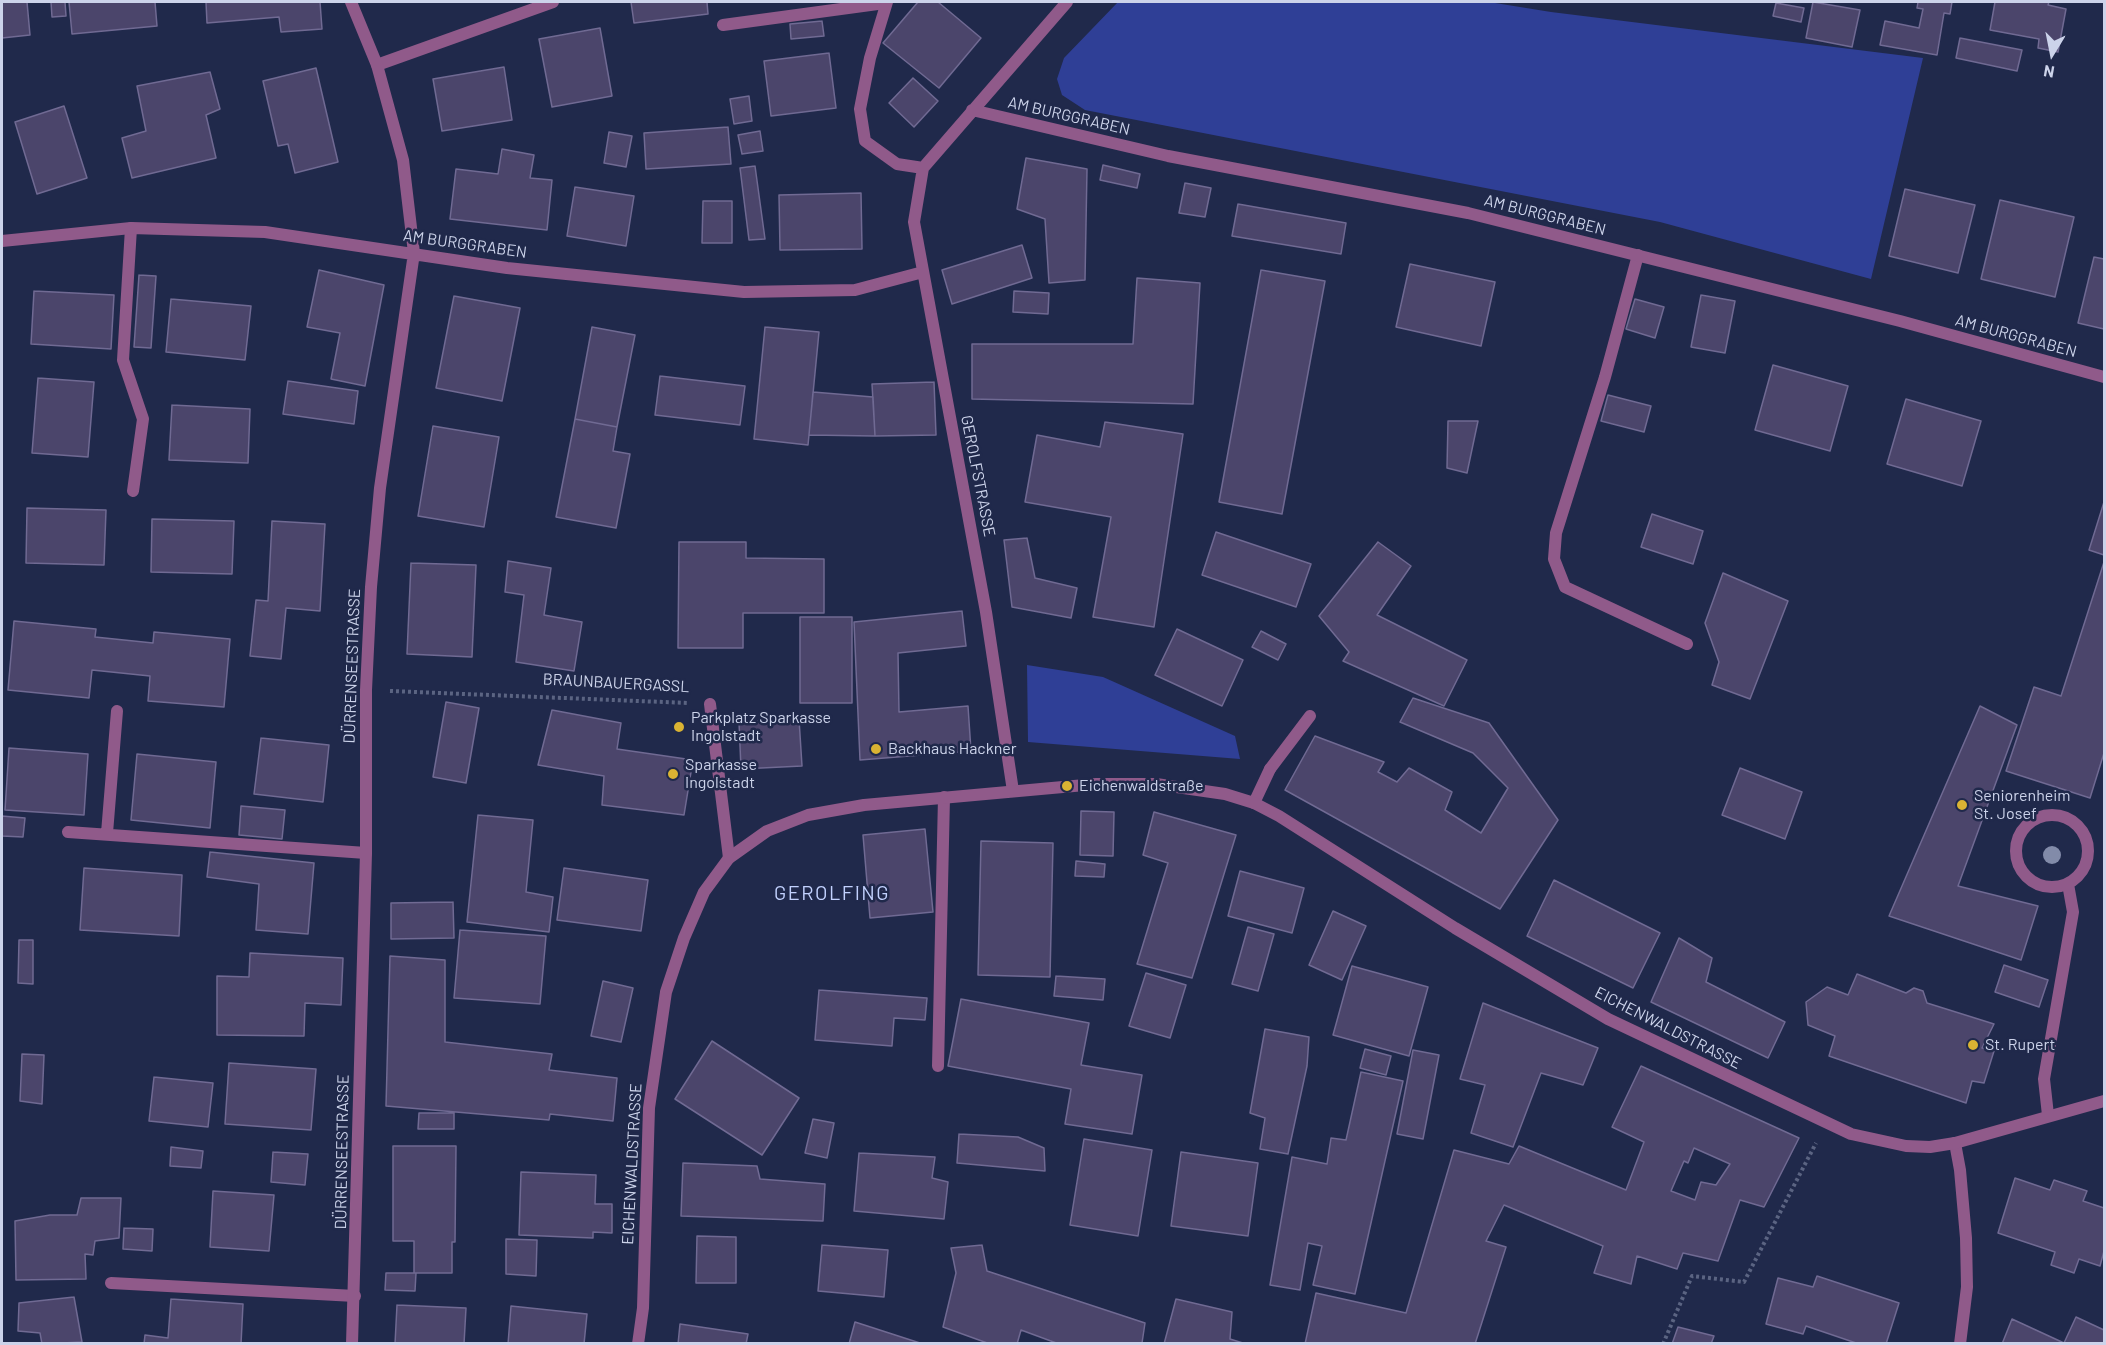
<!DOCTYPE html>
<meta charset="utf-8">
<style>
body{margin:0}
#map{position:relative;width:2106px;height:1345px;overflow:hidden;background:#20294b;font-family:Barlow,sans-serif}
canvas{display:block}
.frame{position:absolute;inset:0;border:3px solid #ccd3ea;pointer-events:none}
.north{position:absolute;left:2022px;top:24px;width:60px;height:60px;-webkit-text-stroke:4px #20294b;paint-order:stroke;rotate:190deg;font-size:16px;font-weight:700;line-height:24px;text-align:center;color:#ccd3ea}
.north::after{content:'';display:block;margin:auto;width:21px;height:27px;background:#ccd3ea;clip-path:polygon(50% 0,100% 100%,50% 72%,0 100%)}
</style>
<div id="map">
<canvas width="2106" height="1345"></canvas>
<div class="frame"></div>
<div class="north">N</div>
</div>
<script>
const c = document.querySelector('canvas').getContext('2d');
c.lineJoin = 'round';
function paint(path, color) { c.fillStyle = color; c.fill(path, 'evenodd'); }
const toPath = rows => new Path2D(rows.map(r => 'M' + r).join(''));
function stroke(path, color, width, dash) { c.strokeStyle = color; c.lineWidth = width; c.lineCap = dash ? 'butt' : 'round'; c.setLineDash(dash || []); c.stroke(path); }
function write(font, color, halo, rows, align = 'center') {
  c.font = font + ' Barlow,sans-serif'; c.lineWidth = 5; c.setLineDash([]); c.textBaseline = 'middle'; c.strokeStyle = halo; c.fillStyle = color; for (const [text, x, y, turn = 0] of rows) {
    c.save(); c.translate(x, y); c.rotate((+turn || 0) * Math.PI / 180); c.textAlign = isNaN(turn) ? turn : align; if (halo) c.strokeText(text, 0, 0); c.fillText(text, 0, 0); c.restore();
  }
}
paint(toPath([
 [1118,2,1489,2,1551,12,1923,58,1871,279,1660,222,1085,110,1062,95,1057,79,1064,58],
 [1027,665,1103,677,1235,736,1240,759,1028,742]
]), '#2f3f96');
const building = toPath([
 [2,2,27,2,30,35,2,38,2,2],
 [51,2,65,2,66,16,52,17,51,2],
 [69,2,155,2,157,26,72,34,69,2],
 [206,2,320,2,322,29,281,32,279,17,207,23,206,2],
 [631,2,707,2,708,14,634,23,631,2],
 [918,2,938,2,981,38,939,88,883,43,918,2],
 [1813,2,1860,10,1852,47,1806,38,1813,2],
 [1918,2,1952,2,1950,14,1944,13,1937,55,1880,45,1885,21,1919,28,1923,9,1917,8,1918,2],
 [1995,2,2049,2,2048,5,2066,9,2058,52,2038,48,2039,39,1990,30,1995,2],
 [1776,3,1804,8,1801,22,1773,16,1776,3],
 [822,21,824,36,791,39,790,24,822,21],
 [600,28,612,96,552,107,539,39,600,28],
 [1960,38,2022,50,2017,71,1956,58,1960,38],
 [829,53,836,108,771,116,764,61,829,53],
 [504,67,512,120,442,131,433,79,504,67],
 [316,68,338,162,295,173,288,144,278,146,263,81,316,68],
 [210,72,220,109,206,115,216,158,132,178,122,138,146,131,137,86,210,72],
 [913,78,938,101,914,127,889,103,913,78],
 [749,96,752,121,734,124,730,99,749,96],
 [64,106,87,178,37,194,15,122,64,106],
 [728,127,731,164,646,169,644,133,728,127],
 [760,131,763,151,742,154,738,135,760,131],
 [609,132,632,136,626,167,604,163,609,132],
 [502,149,534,155,530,178,552,180,547,230,450,219,456,169,498,174,502,149],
 [1026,158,1087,169,1085,280,1049,283,1045,219,1017,209,1026,158],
 [1103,165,1140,174,1137,188,1100,180,1103,165],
 [755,166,765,239,749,240,740,168,755,166],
 [1185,183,1211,188,1205,217,1179,213,1185,183],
 [575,187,634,196,626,246,567,236,575,187],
 [1905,189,1975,205,1958,273,1889,256,1905,189],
 [861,193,862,249,780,250,779,195,861,193],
 [2000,200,2074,217,2055,297,1981,279,2000,200],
 [703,201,732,201,732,243,702,243,703,201],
 [1238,204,1346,223,1341,254,1232,236,1238,204],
 [1022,245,1032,278,952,304,942,270,1022,245],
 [2094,257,2104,259,2104,329,2078,323,2094,257],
 [1410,264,1495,282,1481,346,1396,327,1410,264],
 [319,270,384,285,365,386,331,379,340,333,307,327,319,270],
 [1261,270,1325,281,1282,514,1219,502,1261,270],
 [139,275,156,276,151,348,134,347,139,275],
 [1137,278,1200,283,1193,404,972,399,972,344,1133,344,1137,278],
 [34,291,114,295,111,349,31,344,34,291],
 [1014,291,1049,293,1048,314,1013,312,1014,291],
 [1701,295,1735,301,1725,353,1691,347,1701,295],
 [454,296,520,308,502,401,436,388,454,296],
 [171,299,251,306,245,360,166,352,171,299],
 [1635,299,1664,307,1655,338,1626,329,1635,299],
 [592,327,635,335,617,427,575,419,592,327],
 [765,327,819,332,808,445,754,439,765,327],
 [1773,365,1848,386,1830,451,1755,430,1773,365],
 [660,376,745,386,740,425,655,415,660,376],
 [38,378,94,382,88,457,32,453,38,378],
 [288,381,358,391,354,424,283,414,288,381],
 [934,382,936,435,875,436,872,384,934,382],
 [813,392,873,397,875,436,809,435,813,392],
 [1608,395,1651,406,1644,432,1601,421,1608,395],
 [1906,399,1981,421,1962,486,1887,464,1906,399],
 [172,405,250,409,248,463,169,460,172,405],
 [575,419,617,427,613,451,630,454,616,528,556,517,575,419],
 [1448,421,1478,421,1467,473,1447,468,1448,421],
 [1105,422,1183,434,1154,627,1093,617,1111,517,1025,502,1037,435,1100,447,1105,422],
 [433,426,499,437,484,527,418,516,433,426],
 [2104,502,2104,555,2089,550,2104,502],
 [27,508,106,510,104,565,26,563,27,508],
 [1652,514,1703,531,1693,564,1641,547,1652,514],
 [152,519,234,521,232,574,151,572,152,519],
 [272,521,325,524,320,611,286,608,281,659,250,656,256,600,268,601,272,521],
 [1216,532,1311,564,1296,607,1202,575,1216,532],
 [1027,538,1035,578,1077,588,1071,618,1012,607,1004,540,1027,538],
 [679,542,746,542,746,558,824,559,824,613,743,613,743,648,678,648,679,542],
 [1378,542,1411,566,1377,615,1467,660,1444,706,1343,661,1349,652,1319,616,1378,542],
 [508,561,551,568,544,615,582,622,574,671,516,662,524,595,505,592,508,561],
 [2104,562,2104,753,2090,798,2006,771,2034,687,2061,696,2104,562],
 [411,563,476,565,472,657,407,654,411,563],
 [1723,573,1788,601,1750,699,1712,685,1719,662,1705,623,1723,573],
 [962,611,966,646,898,653,899,712,968,706,971,751,860,760,854,622,962,611],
 [800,617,852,617,852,703,800,703,800,617],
 [14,621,96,629,95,637,153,643,154,632,230,639,224,707,148,701,150,676,92,670,89,698,8,690,14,621],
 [1177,629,1243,660,1222,706,1155,675,1177,629],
 [1261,631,1286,644,1278,660,1252,647,1261,631],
 [1413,698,1489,723,1558,820,1500,909,1285,790,1315,736,1384,762,1378,772,1397,782,1409,768,1452,792,1445,810,1481,833,1508,788,1473,753,1400,722,1413,698],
 [446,702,479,708,466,783,433,777,446,702],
 [1980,706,2017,725,1958,886,2038,906,2021,960,1889,916,1980,706],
 [552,710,621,723,617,749,693,760,684,815,602,805,604,776,538,765,552,710],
 [799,719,802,766,741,769,739,722,799,719],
 [261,738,329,745,323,802,254,794,261,738],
 [9,748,88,754,84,815,5,810,9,748],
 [137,754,216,762,210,828,131,820,137,754],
 [1740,768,1802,792,1785,839,1722,815,1740,768],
 [241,806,285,810,282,839,239,835,241,806],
 [1081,811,1114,812,1113,856,1080,855,1081,811],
 [1154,812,1236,835,1192,978,1137,964,1168,863,1143,855,1154,812],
 [478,815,533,820,526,892,553,897,549,932,467,922,478,815],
 [2,816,25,818,23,837,2,836,2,816],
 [925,829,933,912,870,918,863,835,925,829],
 [981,841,1053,843,1050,977,978,975,981,841],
 [210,852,314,863,308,934,256,930,259,884,207,877,210,852],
 [1076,861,1105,864,1104,877,1075,876,1076,861],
 [84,868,182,875,179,936,80,930,84,868],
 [564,868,648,880,641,931,557,920,564,868],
 [1240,871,1304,888,1292,933,1228,916,1240,871],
 [1554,880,1660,933,1633,988,1527,936,1554,880],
 [453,902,454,938,391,939,391,903,453,902],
 [1333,911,1366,926,1342,980,1309,965,1333,911],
 [1248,927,1274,934,1258,991,1232,984,1248,927],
 [460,930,546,936,540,1004,454,998,460,930],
 [1679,938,1712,958,1706,982,1785,1022,1768,1058,1651,1002,1679,938],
 [19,940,33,940,33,984,18,983,19,940],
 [250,953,343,958,341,1005,305,1003,304,1036,217,1035,217,976,249,977,250,953],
 [390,956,445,960,445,1042,552,1054,549,1070,617,1078,613,1121,550,1114,549,1120,386,1106,390,956],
 [2004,965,2048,980,2039,1007,1995,992,2004,965],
 [1352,966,1428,987,1409,1056,1333,1035,1352,966],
 [1146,973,1186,985,1170,1038,1129,1026,1146,973],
 [1857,974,1906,993,1914,988,1923,991,1927,1003,1994,1024,1982,1048,1994,1051,1984,1083,1972,1081,1966,1103,1829,1056,1835,1036,1808,1025,1806,1002,1827,987,1848,995,1857,974],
 [1056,976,1105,979,1103,1000,1054,996,1056,976],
 [603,981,633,988,621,1042,591,1036,603,981],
 [819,990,927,998,925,1020,894,1018,892,1046,815,1040,819,990],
 [961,999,1089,1023,1081,1065,1142,1075,1132,1134,1065,1124,1071,1089,948,1066,961,999],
 [1483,1003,1598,1048,1583,1085,1541,1073,1513,1147,1471,1133,1485,1085,1460,1079,1483,1003],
 [1265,1029,1309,1037,1307,1066,1288,1154,1260,1149,1265,1118,1250,1113,1265,1029],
 [712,1041,799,1098,762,1155,675,1099,712,1041],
 [1365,1049,1391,1056,1386,1075,1360,1068,1365,1049],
 [1413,1050,1439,1055,1423,1139,1397,1134,1413,1050],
 [22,1054,44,1055,42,1104,20,1101,22,1054],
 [229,1063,316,1069,311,1130,225,1124,229,1063],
 [1641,1066,1799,1138,1764,1207,1740,1200,1718,1261,1683,1253,1677,1269,1637,1256,1631,1284,1594,1273,1603,1246,1504,1205,1486,1241,1506,1247,1475,1344,1305,1344,1316,1293,1406,1313,1454,1150,1509,1164,1519,1146,1626,1190,1644,1142,1612,1127,1641,1066],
 [1694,1148,1730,1164,1716,1185,1701,1182,1695,1200,1671,1191,1684,1161,1688,1163,1694,1148],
 [1361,1072,1403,1081,1355,1294,1313,1285,1322,1246,1308,1243,1300,1290,1270,1285,1292,1157,1327,1164,1331,1138,1346,1140,1361,1072],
 [154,1077,213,1083,208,1127,149,1121,154,1077],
 [419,1113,454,1113,454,1129,418,1129,419,1113],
 [813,1119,834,1123,827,1158,805,1153,813,1119],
 [959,1134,1018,1137,1044,1148,1045,1171,957,1163,959,1134],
 [1084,1139,1152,1150,1138,1236,1070,1225,1084,1139],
 [393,1146,456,1146,455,1242,452,1242,452,1273,414,1273,414,1241,393,1241,393,1146],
 [171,1147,203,1151,201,1168,170,1166,171,1147],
 [273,1152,308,1154,305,1185,271,1182,273,1152],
 [1181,1152,1258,1163,1248,1236,1171,1226,1181,1152],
 [859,1153,935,1157,932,1178,948,1182,944,1219,854,1211,859,1153],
 [683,1163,757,1166,760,1179,825,1184,823,1221,681,1216,683,1163],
 [521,1172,596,1175,595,1204,612,1204,612,1233,593,1232,593,1238,519,1235,521,1172],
 [2015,1178,2050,1190,2054,1180,2087,1191,2083,1201,2104,1208,2104,1251,2100,1266,2079,1259,2074,1273,2051,1265,2055,1252,1998,1233,2015,1178],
 [213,1191,274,1195,269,1251,210,1247,213,1191],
 [81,1198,121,1198,119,1238,95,1241,93,1255,85,1254,86,1279,16,1280,15,1221,50,1215,77,1215,81,1198],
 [124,1228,153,1229,152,1251,123,1249,124,1228],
 [697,1236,736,1237,736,1283,696,1283,697,1236],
 [506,1239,537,1240,536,1276,506,1274,506,1239],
 [822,1245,888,1250,884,1297,818,1291,822,1245],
 [982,1245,987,1271,1145,1323,1142,1343,1144,1344,1059,1344,1021,1330,1017,1344,990,1344,943,1327,956,1273,951,1248,982,1245],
 [386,1273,416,1273,415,1291,385,1290,386,1273],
 [1817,1276,1899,1303,1886,1344,1859,1344,1806,1326,1803,1334,1766,1324,1778,1278,1813,1287,1817,1276],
 [74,1297,82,1342,42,1344,40,1333,18,1331,19,1303,74,1297],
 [171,1299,243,1304,241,1344,144,1344,145,1335,168,1338,171,1299],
 [1176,1299,1232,1312,1230,1339,1246,1344,1164,1344,1176,1299],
 [397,1305,466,1308,464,1344,395,1344,397,1305],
 [511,1306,587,1314,584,1344,508,1344,511,1306],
 [2076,1317,2104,1330,2104,1344,2002,1344,2012,1319,2064,1343,2076,1317],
 [855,1322,923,1344,849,1344,855,1322],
 [680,1324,748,1334,746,1344,678,1344,680,1324],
 [1678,1327,1714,1336,1711,1344,1672,1344,1678,1327]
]);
paint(building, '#4b456b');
stroke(building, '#706a93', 1.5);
stroke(toPath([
 [390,691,688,703],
 [1663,1344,1692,1276,1744,1282,1816,1143]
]), '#5b6482', 4, [3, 3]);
stroke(toPath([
 [723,25,885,3],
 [377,65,553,2],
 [131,228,123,360,143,419,133,491],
 [1638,255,1605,377,1556,533,1554,559,1565,587,1687,644],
 [1270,769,1310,716],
 '2016 851a36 36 0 1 1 72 0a36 36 0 1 1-72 0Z',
 [68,832,366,853],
 [107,833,117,711],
 [938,1066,944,797],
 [2048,1115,2044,1079,2073,912,2068,884],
 [1955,1143,1960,1170,1966,1238,1967,1287,1960,1344],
 [111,1283,355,1296]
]), '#905a8a', 12);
stroke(toPath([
 [351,2,377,65,403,160,414,253,380,488,371,587,366,690,366,853,352,1344],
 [887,2,870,58,860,109,865,141,897,164,923,168],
 [972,110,1168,156,1468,213,1900,321,2104,377],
 [2,241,131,228,265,232,507,268,744,292,855,290,923,272],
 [710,704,729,858],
 [1013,791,986,612,914,222,923,168,1067,2],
 [1254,803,1270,769]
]), '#905a8a', 12);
stroke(toPath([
 [638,1344,643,1308,649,1108,666,992,684,938,704,892,729,858,767,831,808,815,864,805,1096,784,1156,784,1225,794,1254,803,1279,816,1455,928,1608,1019,1851,1134,1906,1146,1930,1147,1955,1143,2104,1101]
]), '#905a8a', 12);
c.fillStyle = '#828ba9';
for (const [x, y] of [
 [2052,855]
]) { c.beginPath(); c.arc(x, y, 9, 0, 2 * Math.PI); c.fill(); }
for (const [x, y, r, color] of [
 [679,727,6,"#dab333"],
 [876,749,6,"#dab333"],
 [673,774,6,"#dab333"],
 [1067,786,6,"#dab333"],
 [1962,805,6,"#dab333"],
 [1973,1045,6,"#dab333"]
]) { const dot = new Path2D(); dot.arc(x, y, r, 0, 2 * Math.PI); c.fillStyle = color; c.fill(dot); stroke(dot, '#20294b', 2); }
write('16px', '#ccd3ea', '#20294b', [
 ["AM BURGGRABEN",1069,116,13],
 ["AM BURGGRABEN",1545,215,14],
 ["AM BURGGRABEN",465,244,8],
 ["AM BURGGRABEN",2016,336,15],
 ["GEROLFSTRASSE",978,476,79],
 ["DÜRRENSEESTRASSE",352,666,-88],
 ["BRAUNBAUERGASSL",616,683,3],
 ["EICHENWALDSTRASSE",1668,1028,27],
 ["DÜRRENSEESTRASSE",342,1152,-89],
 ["EICHENWALDSTRASSE",632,1164,-87]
]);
write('16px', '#ccd3ea', '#20294b', [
 ["Parkplatz Sparkasse",691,718],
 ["Ingolstadt",691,736],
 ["Backhaus Hackner",888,749],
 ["Sparkasse",685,765],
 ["Ingolstadt",685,783],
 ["Eichenwaldstraße",1079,786],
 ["Seniorenheim",1974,796],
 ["St. Josef",1974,814],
 ["St. Rupert",1985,1045]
], 'left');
c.letterSpacing = '1.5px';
write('20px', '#c2d1fe', '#20294b', [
 ["GEROLFING",832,893]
]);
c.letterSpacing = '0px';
</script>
